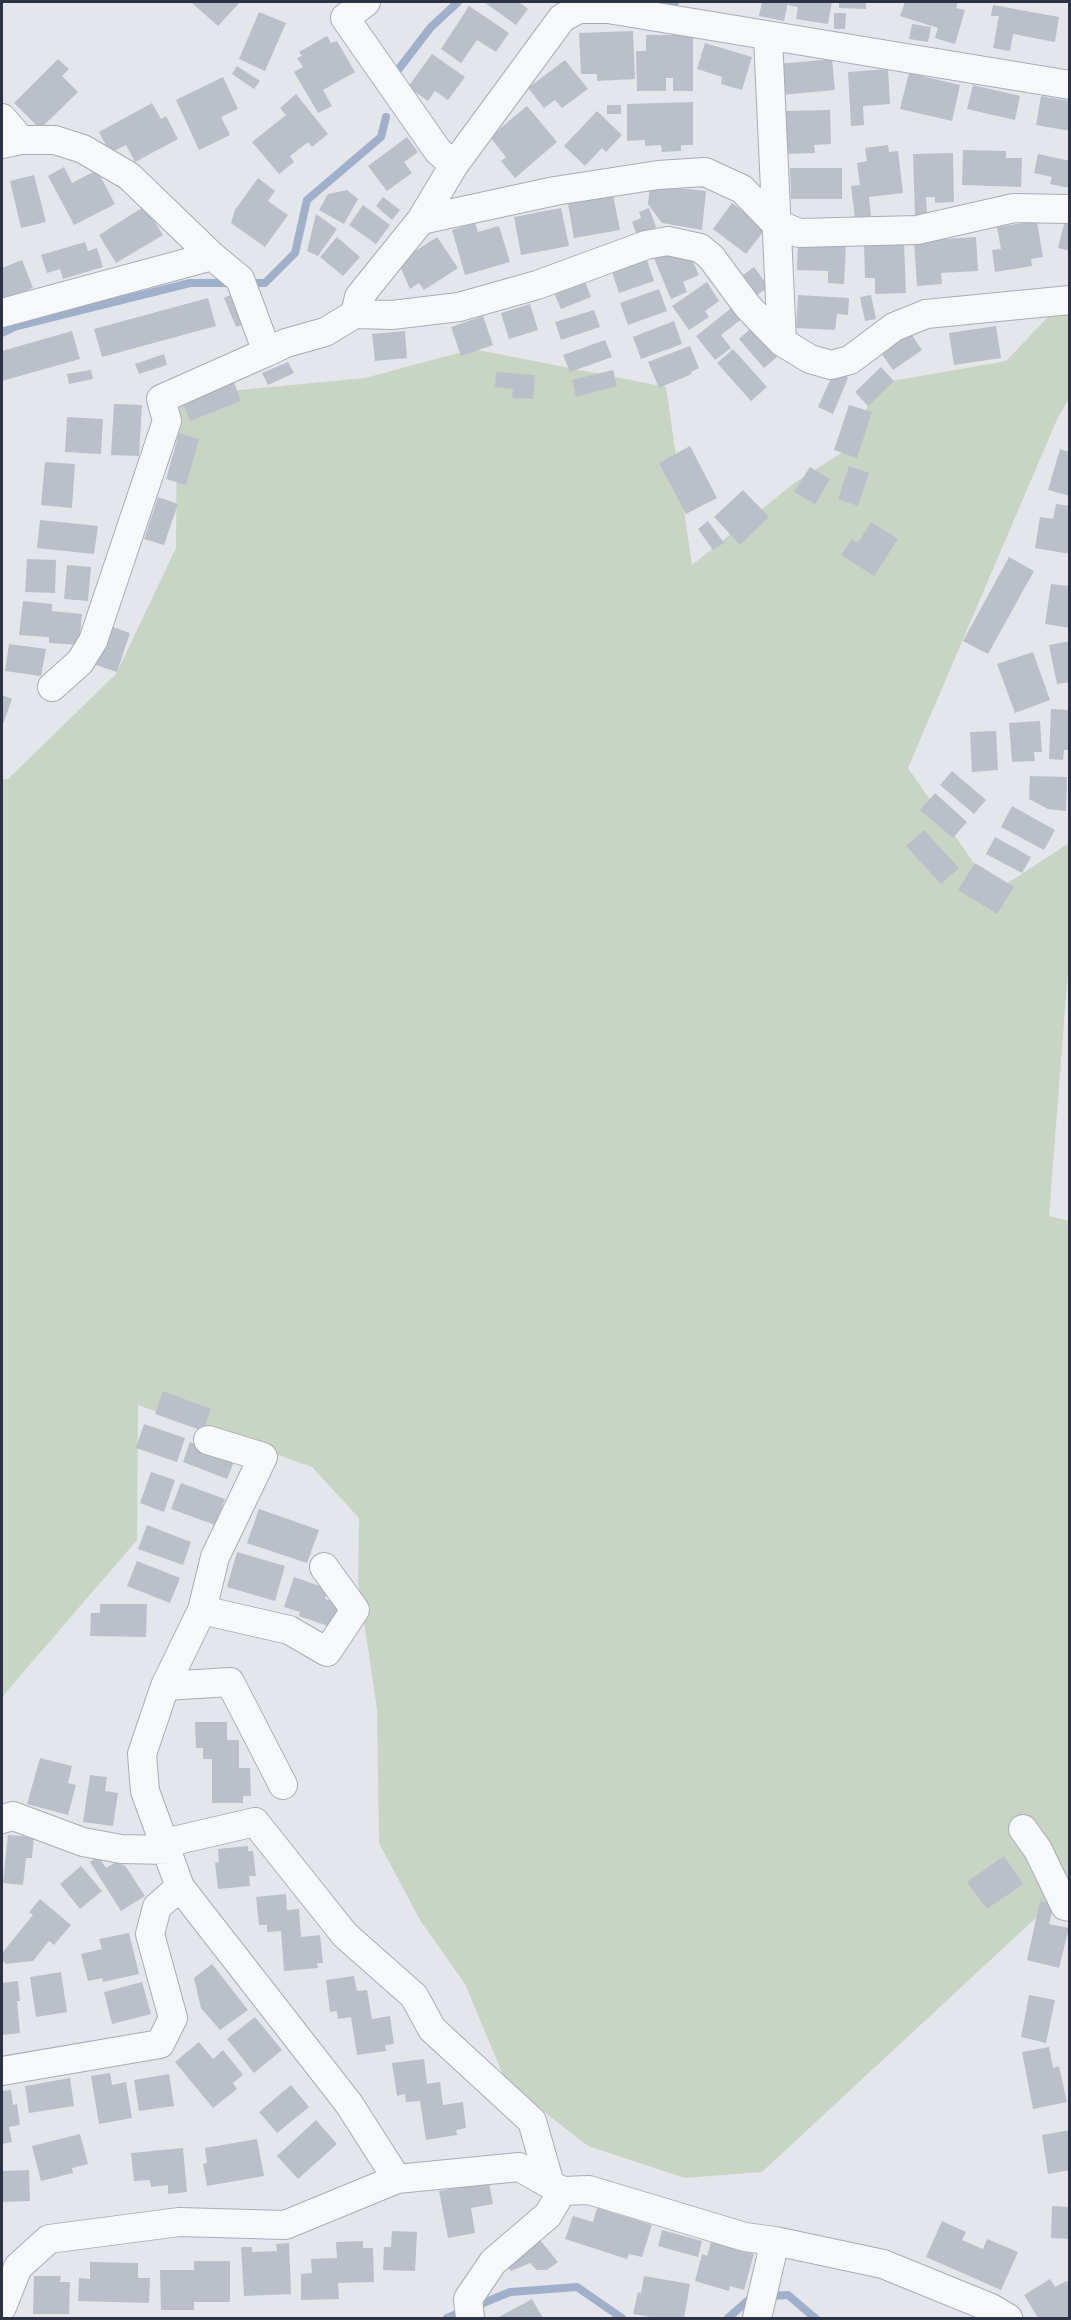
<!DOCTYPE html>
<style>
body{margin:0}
#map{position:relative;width:1071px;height:2320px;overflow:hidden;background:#e4e6ec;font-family:Quicksand,sans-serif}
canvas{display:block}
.frame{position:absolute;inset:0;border:3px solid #2c3244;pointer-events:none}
</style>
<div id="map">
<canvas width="1071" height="2320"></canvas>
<div class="frame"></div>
</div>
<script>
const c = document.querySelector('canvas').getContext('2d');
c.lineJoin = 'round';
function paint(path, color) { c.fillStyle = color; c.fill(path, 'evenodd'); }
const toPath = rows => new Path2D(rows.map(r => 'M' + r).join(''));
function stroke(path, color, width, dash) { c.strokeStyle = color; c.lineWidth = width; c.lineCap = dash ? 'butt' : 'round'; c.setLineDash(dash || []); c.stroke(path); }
paint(toPath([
 [1069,295,1069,399,1058,417,908,768,994,892,1069,843,1069,958,1049,1216,1070,1221,1069,1896,1053,1902,762,2172,685,2178,588,2146,506,2082,465,1984,420,1920,379,1843,377,1709,358,1582,359,1518,312,1467,138,1405,137,1540,2,1697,2,779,8,779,116,674,176,548,177,396,365,378,473,349,666,387,692,565,793,484,854,445,875,384,1006,361]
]), '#c8d5c5');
stroke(toPath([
 [670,2,675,2],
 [398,70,431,27,458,2],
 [247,283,265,283,295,253,307,200,381,137,386,117],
 [2,333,17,326,190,283,232,283],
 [768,2296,788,2295,815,2318],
 [447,2318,510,2292,577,2287,622,2318],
 [728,2318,752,2297,755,2297]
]), '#a0b0ca', 8);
paint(toPath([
 [194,2,240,2,218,26,192,3],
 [484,2,519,2,528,9,516,25],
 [762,2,788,2,784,21,759,16],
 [789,2,832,2,828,24,796,19,798,7,788,5],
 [839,2,866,2,866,9,839,8],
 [905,2,958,2,956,8,965,10,955,44,935,38,938,28,900,16],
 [993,5,1059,17,1055,42,1013,34,1010,51,993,48,999,16,991,16],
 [469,6,509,33,496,52,477,40,461,63,441,49],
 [259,12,286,23,265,71,239,59],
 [834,13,846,13,845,29,834,29],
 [912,24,931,27,928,42,909,39],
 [633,31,635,79,597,81,597,74,581,74,579,33],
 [646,35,693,35,693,91,673,91,673,78,666,78,666,91,637,91,636,51,646,51],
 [327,36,331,43,337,41,355,72,323,90,332,106,318,113,294,72,303,67,297,58,302,56,299,52],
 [705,43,752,57,742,90,721,84,722,77,697,69],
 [432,54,465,77,448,100,435,91,428,101,408,87],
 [58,59,69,69,62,76,78,92,40,129,14,103],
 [832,59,835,90,781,95,778,64],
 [565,60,588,89,562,108,555,100,544,108,528,88],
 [237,66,260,81,254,89,232,74],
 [888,69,890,104,863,106,864,125,851,126,848,72],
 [909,73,960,85,952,121,900,109],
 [223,77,238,109,221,117,230,135,199,150,176,100],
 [973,85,1020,96,1015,120,967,109],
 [296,94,328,134,312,147,308,142,290,156,294,162,279,174,252,142,286,115,280,108],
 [1041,96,1070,101,1070,131,1036,125],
 [693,102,693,145,681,145,681,151,662,152,661,145,645,146,645,140,627,141,627,104],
 [152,103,161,119,166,116,178,139,135,162,126,145,110,153,99,132],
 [607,105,621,105,621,114,607,114],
 [527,106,557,142,515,178,501,161,506,157,490,137],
 [830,110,831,144,814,145,815,153,785,154,784,111],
 [597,111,622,135,606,152,602,148,585,166,564,146],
 [407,137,418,152,404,162,412,173,387,191,368,166],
 [888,145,889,152,898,151,903,193,869,197,871,216,855,218,851,186,860,185,857,163,867,161,865,148],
 [963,150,1006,151,1006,158,1022,158,1021,187,962,185],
 [953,153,954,202,935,203,935,197,926,197,927,215,915,216,913,154],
 [1038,154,1070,161,1070,188,1050,184,1052,177,1034,173],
 [64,167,72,183,97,170,115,204,74,225,48,176],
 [790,168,842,168,842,199,791,199],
 [34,175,46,222,21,228,10,181],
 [258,178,275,191,268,201,288,215,265,247,231,223,235,210],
 [650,185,706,191,702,230,662,223,648,204],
 [347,190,358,199,344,224,319,210,328,194],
 [613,195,620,230,574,238,568,204],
 [383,197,400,210,392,220,376,206],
 [732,203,766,228,746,254,713,229],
 [363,205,390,225,376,244,349,225],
 [145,206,163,235,116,263,99,235],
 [561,208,569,246,521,255,514,217],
 [649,208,656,227,637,235,632,222,641,218,639,212],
 [316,214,337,229,318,256,307,251],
 [1065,220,1070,221,1070,251,1058,248],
 [1037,221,1043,257,1031,259,1032,266,995,272,992,250,1001,249,997,227],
 [475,223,478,232,499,226,510,262,465,275,452,230],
 [337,237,360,257,343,276,320,257],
 [437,237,458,268,424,290,419,283,410,289,400,266,406,257],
 [976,237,978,271,941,273,942,284,917,286,914,241],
 [85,242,88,251,97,248,103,267,63,279,60,269,47,273,41,255],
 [904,242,906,293,875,294,875,278,865,278,864,243],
 [798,244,846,246,844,284,828,283,828,271,797,270],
 [665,251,667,256,672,254,674,258,683,254,691,257,699,275,683,282,687,292,671,299,653,256],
 [646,257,654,281,619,293,611,269],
 [22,260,33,288,2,300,2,268],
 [754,267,769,287,757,295,743,275],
 [584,279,591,297,561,309,553,291],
 [707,282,719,301,705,311,709,317,689,330,672,306],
 [659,289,667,311,628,325,620,303],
 [230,295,242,325,236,327,224,298],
 [798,295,849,298,848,315,837,314,835,330,796,328],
 [871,295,876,319,865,321,860,297],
 [208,298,216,326,102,357,94,329],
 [530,304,538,330,509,339,501,313],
 [734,306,743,318,721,335,731,348,715,360,696,336],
 [594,310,600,327,561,340,555,322],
 [483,316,493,345,461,356,451,327],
 [674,321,682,344,641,359,633,337],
 [996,326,1001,358,954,365,949,333],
 [751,328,777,357,764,368,739,339],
 [72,331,80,359,2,381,2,351],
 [405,331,407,358,375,361,372,334],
 [910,332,922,350,893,370,881,353],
 [605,340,612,357,570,372,563,355],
 [690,346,699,368,691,372,692,374,659,388,648,362],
 [733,349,767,387,751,401,717,363],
 [164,354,167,365,139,374,135,364],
 [288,362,294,373,268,385,262,373],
 [881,367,894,381,868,406,855,392],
 [91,370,93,379,69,384,67,374],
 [613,370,617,386,576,397,572,380],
 [844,370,848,378,833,414,818,407,832,376],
 [496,372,535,375,533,399,512,398,513,389,495,387],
 [234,382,241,401,190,421,182,402],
 [114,404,142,405,139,456,111,455],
 [849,405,872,412,857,458,834,450],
 [67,417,103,419,101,454,65,452],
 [179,433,199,439,186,485,166,479],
 [690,446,717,498,686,514,659,463],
 [1060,449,1070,452,1070,496,1048,490],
 [45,462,75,464,72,508,41,505],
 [849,466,869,473,858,506,838,499],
 [810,467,830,479,815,504,794,492],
 [743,490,769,517,740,545,714,517],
 [158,497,178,504,164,545,144,539],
 [1056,504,1070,506,1070,554,1035,548,1040,517,1053,519],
 [40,520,98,526,94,554,37,548],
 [708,521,724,543,713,550,698,529],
 [871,522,898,539,874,576,841,555,852,539,858,543],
 [1009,557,1034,571,988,654,963,641],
 [27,559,56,560,55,593,25,592],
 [67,565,91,567,88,601,64,599],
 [1051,584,1070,586,1070,628,1045,624],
 [23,601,52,604,52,611,82,614,79,645,49,643,49,637,19,635],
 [110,626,130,633,117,672,96,665],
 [1070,641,1070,682,1057,684,1049,645],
 [9,644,46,649,41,676,5,671],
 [1033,652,1050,700,1015,713,997,664],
 [2,695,12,699,2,727],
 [1051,709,1070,710,1070,750,1064,750,1063,760,1049,759],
 [1040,721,1042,752,1034,752,1035,761,1012,762,1009,723],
 [996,731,998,770,972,772,970,732],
 [952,771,986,800,974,814,940,785],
 [1030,776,1067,777,1066,811,1048,809,1029,799],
 [935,793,967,822,953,838,920,810],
 [1012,806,1055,830,1044,850,1001,827],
 [924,830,959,868,941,884,906,846],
 [995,837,1031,857,1022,873,986,854],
 [975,863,1014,887,997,914,958,890],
 [163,1391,211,1409,203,1431,155,1414],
 [144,1424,185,1438,177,1462,136,1448],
 [190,1442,235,1459,227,1479,183,1462],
 [151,1472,175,1480,164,1512,140,1503],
 [181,1483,225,1499,215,1525,171,1509],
 [259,1509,319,1530,307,1563,247,1543],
 [147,1525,191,1542,183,1565,138,1549],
 [237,1552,285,1566,275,1601,227,1587],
 [137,1561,180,1578,170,1603,127,1586],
 [294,1577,328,1589,325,1599,341,1604,334,1628,299,1616,300,1612,284,1607],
 [100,1604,147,1604,146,1637,90,1636,91,1613,100,1613],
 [195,1722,227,1722,227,1740,239,1740,239,1768,250,1768,251,1796,243,1796,243,1803,212,1803,212,1759,203,1759,203,1748,196,1748],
 [40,1758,72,1766,68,1783,76,1785,68,1815,27,1804],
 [90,1775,107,1777,105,1791,118,1793,113,1826,83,1822],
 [8,1835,34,1837,32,1858,26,1858,23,1885,3,1883],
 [248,1846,248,1851,253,1851,256,1876,249,1876,250,1886,218,1889,215,1863,219,1862,218,1849],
 [98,1856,106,1868,118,1861,126,1867,145,1896,121,1911,90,1862],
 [1004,1856,1023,1884,987,1909,967,1882],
 [81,1866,102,1891,80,1909,60,1884],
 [286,1894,287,1910,299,1909,301,1937,320,1935,323,1963,317,1963,318,1968,284,1971,281,1931,267,1932,267,1925,259,1925,256,1897],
 [40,1899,71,1925,54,1945,49,1941,33,1961,6,1964,2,1960,2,1953,33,1915,29,1912],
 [1040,1901,1054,1904,1049,1924,1069,1928,1059,1968,1027,1960],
 [129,1933,139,1974,103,1982,102,1978,88,1981,81,1954,102,1949,99,1939],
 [212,1964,248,2010,220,2030,201,2008,194,1978],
 [61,1972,67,2012,36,2017,30,1977],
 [354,1976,357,1991,367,1990,372,2019,390,2016,394,2044,385,2045,386,2051,357,2055,351,2017,338,2019,337,2011,330,2012,326,1980],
 [18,1981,20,2001,17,2001,20,2033,2,2035,2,1983],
 [142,1982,151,2014,112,2024,104,1992],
 [1029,1995,1055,2000,1046,2043,1021,2037],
 [255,2017,282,2050,254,2073,227,2039],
 [199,2042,213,2059,223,2050,243,2075,233,2083,237,2089,213,2108,175,2062],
 [1049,2047,1053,2068,1059,2066,1067,2102,1033,2109,1022,2052],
 [424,2059,427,2084,440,2082,443,2105,463,2102,466,2128,456,2130,457,2135,426,2140,420,2101,406,2102,405,2094,397,2096,392,2063],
 [110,2073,112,2085,126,2082,132,2118,99,2124,91,2076],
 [169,2074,174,2106,139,2111,134,2080],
 [70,2078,74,2106,29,2113,25,2086],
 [291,2085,309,2107,277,2133,259,2112],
 [11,2090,13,2105,17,2104,20,2125,9,2127,12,2142,2,2144,2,2091],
 [316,2120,337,2144,298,2179,277,2156],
 [1070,2130,1070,2170,1048,2174,1042,2135],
 [80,2134,88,2164,72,2168,73,2173,41,2181,32,2146],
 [257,2139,264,2176,207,2186,203,2164,207,2163,205,2148],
 [183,2148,187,2192,168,2194,168,2185,151,2187,150,2180,134,2181,131,2153],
 [29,2170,30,2201,2,2202,2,2171],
 [489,2182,493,2204,471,2208,475,2233,448,2238,439,2191],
 [1052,2206,1070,2207,1070,2239,1051,2238],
 [597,2208,652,2225,642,2257,629,2254,627,2259,565,2239,573,2216,593,2222],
 [942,2221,966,2232,962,2240,983,2249,987,2239,1018,2252,1001,2290,926,2257],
 [662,2230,702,2241,698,2257,658,2246],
 [392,2231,417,2232,415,2271,383,2270,384,2247,391,2247],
 [535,2234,558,2262,547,2270,537,2270,530,2263,511,2271,503,2262],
 [363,2241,363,2248,373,2248,374,2282,338,2283,339,2299,301,2300,301,2274,312,2273,311,2259,337,2258,336,2242],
 [711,2242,754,2254,744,2290,730,2286,729,2291,695,2281,702,2254,707,2256],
 [289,2243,291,2294,244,2296,241,2247,252,2247,252,2252,277,2251,276,2244],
 [194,2261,230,2261,230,2302,194,2302,194,2310,161,2310,160,2270,194,2270],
 [90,2262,138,2263,138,2278,150,2278,149,2303,78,2301,79,2278,90,2279],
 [34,2276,61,2276,60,2282,70,2282,69,2314,33,2314],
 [644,2276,690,2284,684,2318,657,2318,633,2314,638,2292,641,2293],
 [1050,2279,1055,2287,1066,2281,1070,2283,1068,2318,1038,2318,1024,2295],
 [532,2299,543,2318,497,2318]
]), '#bbbfc9');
const minor = toPath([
 [366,2,345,18,438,151,454,165],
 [768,37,782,342],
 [2,118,21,140],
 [2,144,21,140,55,140,83,149,129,176,212,256,240,279,267,352,286,343,325,332,355,314,392,315,459,307,537,285,646,245,668,241,700,248,711,257,748,307,782,342,810,359,831,365,850,360,894,327,926,314,1070,300],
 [421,220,555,191,658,175,705,172,742,189,775,223,799,233,917,230,1014,208,1070,209],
 [2,313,212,256],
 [355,314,359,297,421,220,454,165,562,18,579,9,608,9,1070,85],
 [52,687,80,662,93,641,167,421,161,399,267,352],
 [202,1610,289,1630,327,1652,355,1610,324,1567],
 [165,1686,202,1610,215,1557,263,1457,208,1440],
 [283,1785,230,1682,165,1686,142,1754,145,1791,180,1887,349,2104,397,2179],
 [2,1819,13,1816,83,1842,121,1849,168,1850],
 [1023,1829,1038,1850,1065,1906,1070,1907],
 [165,1843,255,1822,345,1935,414,1996,432,2029,532,2121,550,2184],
 [2,2071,160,2044,173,2018,150,1934,157,1907,180,1887],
 [2,2307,18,2267,49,2239,179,2222,285,2225,397,2179,519,2167,562,2191,589,2190,745,2237,775,2241,883,2264,991,2308,1008,2318],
 [470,2318,468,2299,493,2262,548,2215,562,2191],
 [757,2318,775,2241]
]);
stroke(minor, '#a9acb6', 30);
stroke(minor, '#f7f8fa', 28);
</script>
